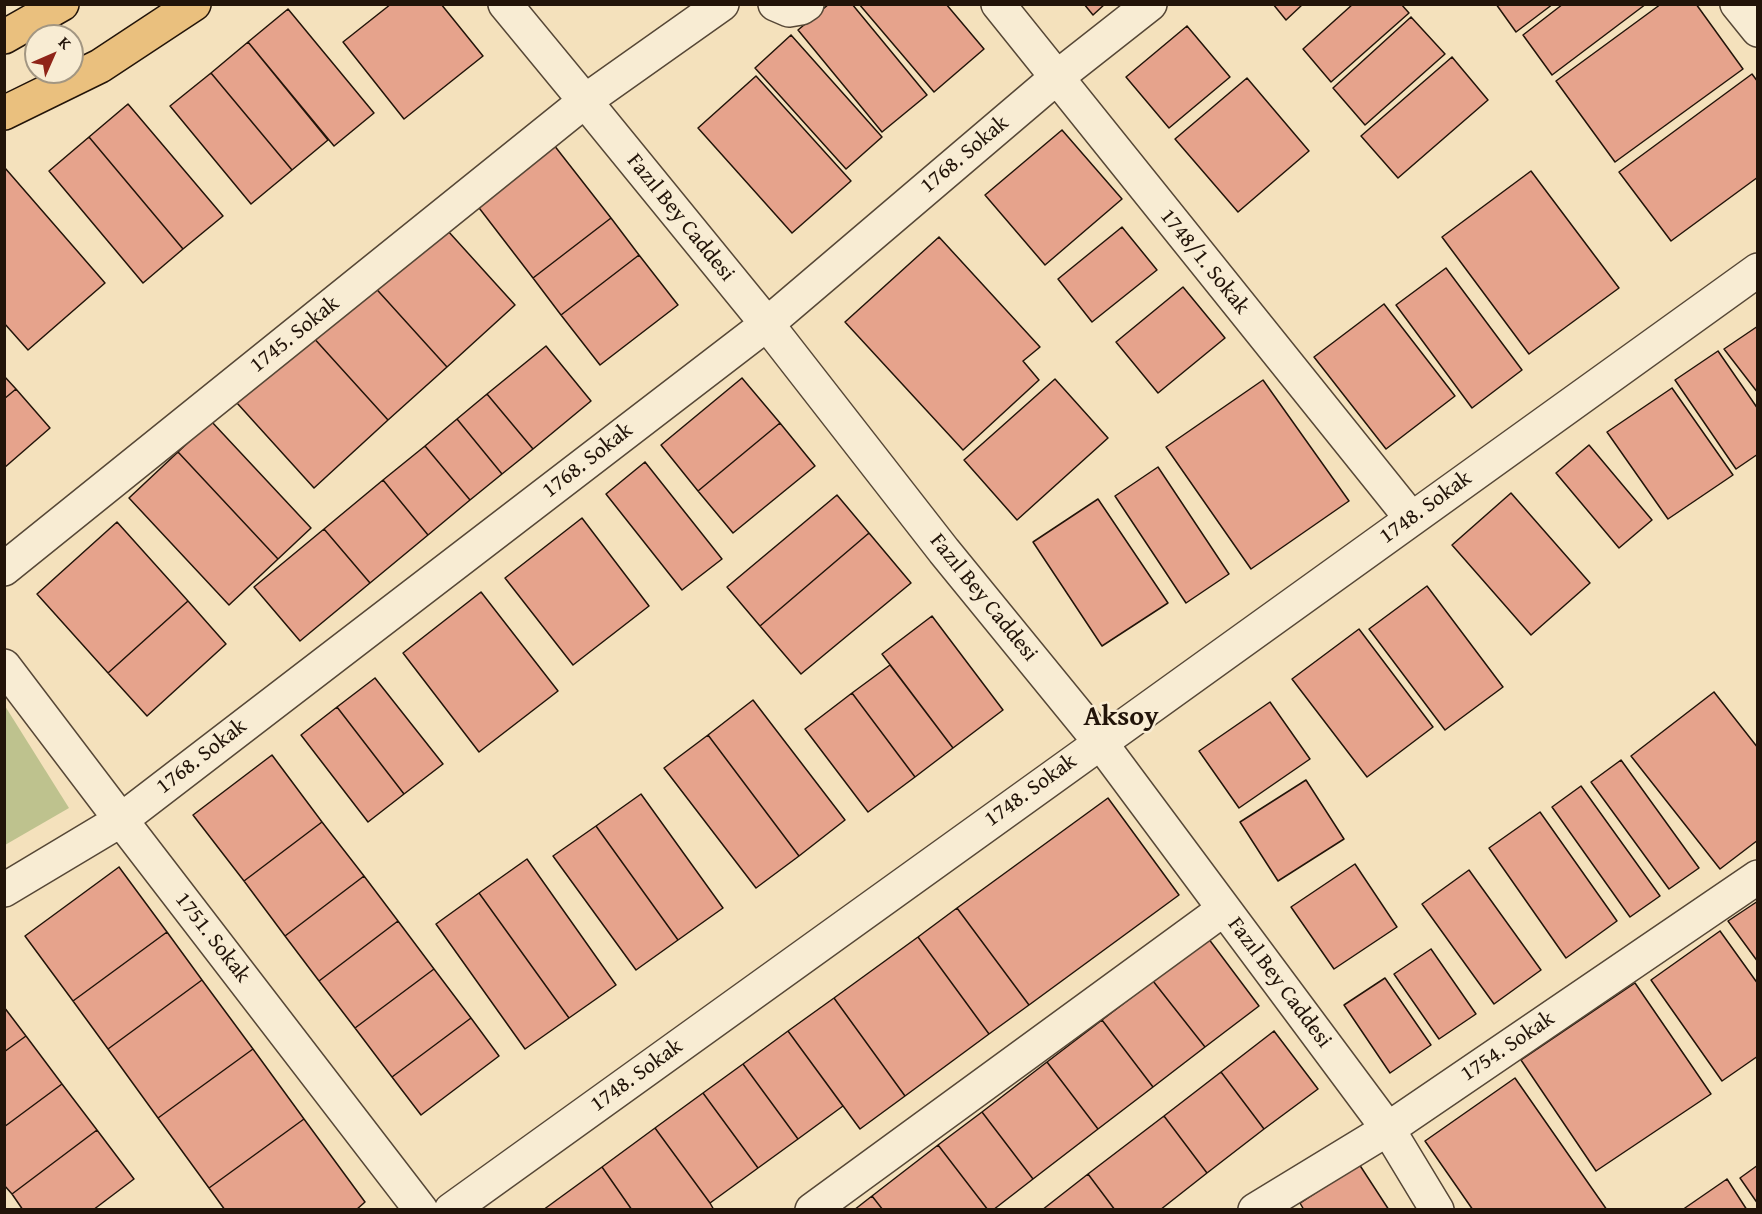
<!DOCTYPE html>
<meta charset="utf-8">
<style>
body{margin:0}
#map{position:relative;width:1762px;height:1214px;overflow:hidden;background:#f4e1bc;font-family:"Gentium Book Plus",serif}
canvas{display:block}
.frame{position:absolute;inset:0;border:6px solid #221409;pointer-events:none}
.north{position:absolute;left:24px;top:24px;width:60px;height:60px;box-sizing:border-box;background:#f8ecd3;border:2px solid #a29682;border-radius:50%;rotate:45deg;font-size:16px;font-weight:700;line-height:24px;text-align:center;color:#221409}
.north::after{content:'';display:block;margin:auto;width:21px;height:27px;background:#8f2418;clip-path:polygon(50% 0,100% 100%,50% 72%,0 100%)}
</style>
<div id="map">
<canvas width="1762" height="1214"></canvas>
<div class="frame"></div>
<div class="north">K</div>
</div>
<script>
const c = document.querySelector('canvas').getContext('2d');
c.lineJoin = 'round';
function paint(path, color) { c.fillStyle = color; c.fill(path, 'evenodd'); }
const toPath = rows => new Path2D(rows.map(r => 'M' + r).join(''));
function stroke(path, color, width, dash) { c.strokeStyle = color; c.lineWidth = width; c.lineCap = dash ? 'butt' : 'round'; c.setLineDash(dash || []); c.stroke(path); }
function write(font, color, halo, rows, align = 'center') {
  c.font = font + ' "Gentium Book Plus",serif'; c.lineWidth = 5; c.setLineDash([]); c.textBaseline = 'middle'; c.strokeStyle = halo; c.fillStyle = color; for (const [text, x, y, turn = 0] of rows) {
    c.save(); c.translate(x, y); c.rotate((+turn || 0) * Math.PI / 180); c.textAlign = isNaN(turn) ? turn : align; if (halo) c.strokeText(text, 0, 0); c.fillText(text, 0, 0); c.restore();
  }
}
paint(toPath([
 [5,706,69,808,5,845,4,845]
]), '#bec28e');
const building = toPath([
 [391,4,441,4,483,56,404,119,343,42,391,4],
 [829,4,852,4,927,95,882,132,798,30,829,4],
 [859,4,946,4,984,49,934,92,859,4],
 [1084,4,1105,4,1093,15,1084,4],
 [1273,4,1303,4,1286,20,1273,4],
 [1353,4,1401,4,1409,13,1331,82,1303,49,1353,4],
 [1496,4,1553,4,1516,32,1496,4],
 [1563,4,1646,4,1552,75,1523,35,1563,4],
 [1661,4,1696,4,1743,69,1615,162,1556,81,1661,4],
 [288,9,374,113,334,146,248,42,288,9],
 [1411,17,1445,54,1365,125,1333,88,1411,17],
 [1187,26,1230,77,1169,128,1126,77,1187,26],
 [791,35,882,137,846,169,755,68,791,35],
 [248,42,328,140,292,170,211,73,248,42],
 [1452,57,1488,100,1398,178,1361,136,1452,57],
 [211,73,292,170,251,204,170,106,211,73],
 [1752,74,1758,82,1758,177,1671,241,1619,172,1752,74],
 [756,76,851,181,792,233,698,128,756,76],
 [1247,78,1309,151,1238,212,1175,139,1247,78],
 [128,104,223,216,183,249,89,137,128,104],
 [1062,130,1122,199,1045,265,985,195,1062,130],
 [89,137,183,249,143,283,49,171,89,137],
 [550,140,611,218,533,278,473,200,550,140],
 [5,168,105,283,28,350,4,323,5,168],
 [1531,171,1619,288,1529,354,1442,237,1531,171],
 [611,218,639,255,561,315,533,278,611,218],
 [438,220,515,305,447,367,370,282,438,220],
 [1122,227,1157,270,1092,322,1058,279,1122,227],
 [939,237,1040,347,1023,361,1039,380,963,450,845,322,939,237],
 [639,255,678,305,600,365,561,315,639,255],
 [1446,268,1522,370,1472,408,1396,305,1446,268],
 [370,282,447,367,388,420,311,335,370,282],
 [1183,287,1225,338,1158,393,1116,342,1183,287],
 [1384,304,1455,396,1386,449,1314,357,1384,304],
 [1758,326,1758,393,1724,349,1758,326],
 [311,335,388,420,314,488,237,403,311,335],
 [546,346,591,401,533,449,487,394,546,346],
 [1718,351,1758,409,1758,454,1736,469,1675,380,1718,351],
 [4,376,16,389,4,399,4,376],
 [742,378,780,423,698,491,661,445,742,378],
 [1055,379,1108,438,1017,520,964,460,1055,379],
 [1263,380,1349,501,1251,569,1166,447,1263,380],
 [1672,388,1733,475,1668,519,1607,432,1672,388],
 [16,389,50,428,4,468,4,399,16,389],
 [487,394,533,449,502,474,457,419,487,394],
 [457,419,502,474,470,500,425,446,457,419],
 [211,421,311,528,278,559,178,452,211,421],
 [780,423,815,466,733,533,698,491,780,423],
 [1589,445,1652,520,1619,548,1556,473,1589,445],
 [425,446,470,500,428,535,383,480,425,446],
 [178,452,278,559,229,605,129,498,178,452],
 [645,462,722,559,682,590,606,494,645,462],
 [1158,467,1229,574,1186,603,1115,496,1158,467],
 [383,480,428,535,370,583,324,529,383,480],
 [1511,493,1590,583,1531,635,1452,545,1511,493],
 [837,495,869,533,760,626,727,587,837,495],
 [1098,499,1168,603,1102,646,1033,542,1098,499],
 [582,518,649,606,573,665,505,578,582,518],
 [117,522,188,601,108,673,37,594,117,522],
 [324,529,370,583,300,641,254,587,324,529],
 [869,533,911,583,801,674,760,626,869,533],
 [1427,586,1503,687,1445,730,1369,629,1427,586],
 [481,592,558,691,479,752,403,653,481,592],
 [188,601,226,644,147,716,108,673,188,601],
 [932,616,1003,710,953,748,882,654,932,616],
 [1359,629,1433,727,1367,777,1292,679,1359,629],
 [890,665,953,748,915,777,852,693,890,665],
 [375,678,443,764,404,794,337,707,375,678],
 [1714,692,1758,748,1758,840,1720,869,1631,756,1714,692],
 [852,693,915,777,868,812,805,729,852,693],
 [753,700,845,820,799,856,708,735,753,700],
 [1270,702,1310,759,1239,808,1199,751,1270,702],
 [337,707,404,794,368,822,301,735,337,707],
 [708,735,799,856,756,888,664,768,708,735],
 [272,755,322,822,244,881,193,815,272,755],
 [1621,760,1699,868,1669,889,1591,782,1621,760],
 [1306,780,1344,839,1278,881,1240,822,1306,780],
 [1581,786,1660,896,1630,917,1552,807,1581,786],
 [641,794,723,908,678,940,596,826,641,794],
 [1108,798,1179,895,1029,1005,957,908,1108,798],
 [1540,812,1617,921,1566,958,1489,848,1540,812],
 [322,822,364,876,285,936,244,881,322,822],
 [596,826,678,940,636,970,553,856,596,826],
 [527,859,616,985,569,1018,479,893,527,859],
 [1355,864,1397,927,1334,969,1291,907,1355,864],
 [119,867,167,932,73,1001,25,936,119,867],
 [1469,870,1541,970,1494,1004,1422,904,1469,870],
 [364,876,398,921,319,981,285,936,364,876],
 [479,893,569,1018,525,1049,436,924,479,893],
 [1758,901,1758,962,1728,921,1758,901],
 [957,908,1029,1005,989,1034,918,937,957,908],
 [398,921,434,969,355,1028,319,981,398,921],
 [1720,931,1758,984,1758,1056,1722,1081,1651,980,1720,931],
 [167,932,202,980,108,1049,73,1001,167,932],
 [918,937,989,1034,905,1096,834,998,918,937],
 [1208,938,1259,1006,1205,1047,1153,981,1208,938],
 [1431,949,1476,1014,1439,1039,1394,974,1431,949],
 [434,969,471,1018,392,1077,355,1028,434,969],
 [1385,978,1431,1045,1390,1073,1344,1005,1385,978],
 [202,980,253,1049,158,1118,108,1049,202,980],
 [1153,981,1205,1047,1153,1087,1102,1020,1153,981],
 [1635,983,1711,1094,1596,1171,1521,1060,1635,983],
 [834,998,905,1096,860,1129,788,1031,834,998],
 [4,1007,26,1036,4,1052,4,1007],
 [471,1018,499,1056,421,1115,392,1077,471,1018],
 [1102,1020,1153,1087,1098,1129,1047,1062,1102,1020],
 [788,1031,843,1106,798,1139,743,1064,788,1031],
 [1274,1031,1318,1089,1264,1129,1221,1072,1274,1031],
 [26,1036,62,1084,4,1127,4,1052,26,1036],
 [253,1049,304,1119,209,1188,158,1118,253,1049],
 [1047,1062,1098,1129,1033,1179,982,1112,1047,1062],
 [743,1064,798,1139,758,1168,703,1093,743,1064],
 [1221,1072,1264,1129,1207,1173,1164,1116,1221,1072],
 [1515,1078,1607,1210,1473,1210,1425,1141,1515,1078],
 [62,1084,97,1130,12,1194,4,1185,4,1127,62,1084],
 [703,1093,758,1168,710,1203,655,1128,703,1093],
 [982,1112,1033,1179,993,1210,988,1210,938,1145,982,1112],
 [1164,1116,1207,1173,1160,1210,1115,1210,1088,1174,1164,1116],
 [304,1119,365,1202,356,1210,225,1210,209,1188,304,1119],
 [655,1128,710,1203,714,1210,632,1210,602,1167,655,1128],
 [97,1130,134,1179,93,1210,23,1210,12,1194,97,1130],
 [938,1145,988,1210,883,1210,872,1196,938,1145],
 [1359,1164,1389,1210,1304,1210,1300,1203,1359,1164],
 [1758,1165,1758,1204,1740,1178,1758,1165],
 [602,1167,632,1210,543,1210,602,1167],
 [1088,1174,1115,1210,1042,1210,1088,1174],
 [1727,1179,1747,1210,1682,1210,1727,1179],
 [872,1196,883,1210,854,1210,872,1196]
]);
paint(building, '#e6a38c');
stroke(building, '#221409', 1.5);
const minor = toPath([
 [505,4,585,101,767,324,944,551,1100,742,1388,1129,1437,1210],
 [775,4,789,10,801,8,807,4],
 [998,4,1411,518],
 [1737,4,1758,30],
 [4,569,585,101,722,4],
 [4,666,121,820,421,1210],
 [4,890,121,820,767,324,1056,78,1150,4],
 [451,1210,1758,270],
 [812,1210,1224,909],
 [1255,1210,1388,1129,1758,877]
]);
const major = toPath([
 [4,37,62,4],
 [4,113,100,66,194,4]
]);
stroke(minor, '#564736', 36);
stroke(major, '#221409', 36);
stroke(minor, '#f8ecd3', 33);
stroke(major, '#eac07e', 33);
write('22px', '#221409', '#f8ecd3', [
 ["1768. Sokak",965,155,-40],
 ["Fazıl Bey Caddesi",680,218,51],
 ["1748/1. Sokak",1204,262,51],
 ["1745. Sokak",295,335,-39],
 ["1768. Sokak",588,461,-38],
 ["1748. Sokak",1426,508,-36],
 ["Fazıl Bey Caddesi",983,598,51],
 ["1768. Sokak",202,757,-38],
 ["1748. Sokak",1031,791,-36],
 ["1751. Sokak",212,938,52],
 ["Fazıl Bey Caddesi",1279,983,53],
 ["1754. Sokak",1508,1047,-34],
 ["1748. Sokak",637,1076,-36]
]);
write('bold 28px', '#221409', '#f8ecd3', [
 ["Aksoy",1121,718]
]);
</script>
